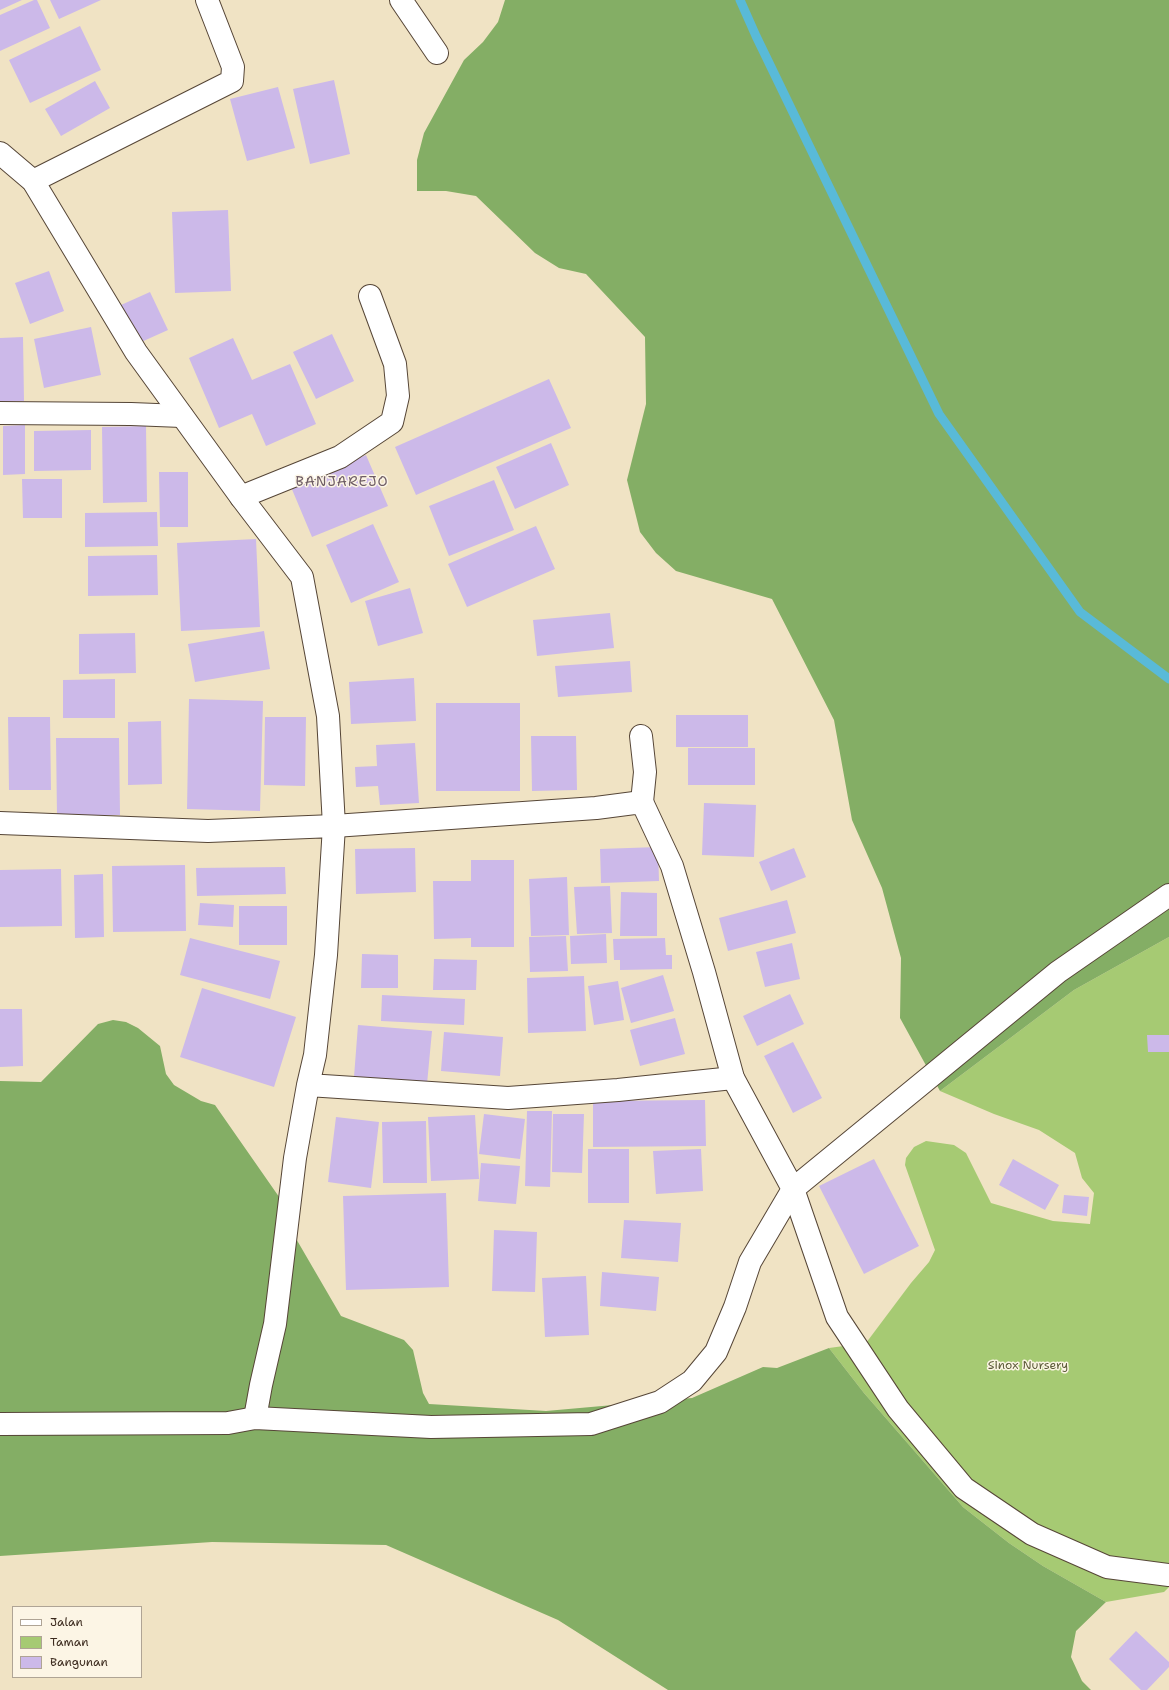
<!DOCTYPE html>
<style>
body{margin:0}
#map{position:relative;width:1169px;height:1690px;overflow:hidden;background:#f0e3c4;font-family:"Shantell Sans",sans-serif}
canvas{display:block}
.legend{position:absolute;left:12px;top:1606px;width:130px;height:72px;box-sizing:border-box;background:#fcf5e5;border:1px solid #afa495;margin:0;padding:5px 7px;list-style:none;font-size:12px;color:#3b2a1e}
.legend li{display:flex;align-items:center;gap:8px;height:20px}
.legend b{width:20px;border:1px solid #afa495}
</style>
<div id="map">
<canvas width="1169" height="1690"></canvas>
<ul class="legend">
<li><b style="height:5px;background:#fff"></b>Jalan</li>
<li><b style="height:11px;background:#a6ca73"></b>Taman</li>
<li><b style="height:11px;background:#ccb9e9"></b>Bangunan</li>
</ul>
</div>
<script>
const c = document.querySelector('canvas').getContext('2d');
c.lineJoin = 'round';
function paint(path, color) { c.fillStyle = color; c.fill(path, 'evenodd'); }
const toPath = rows => new Path2D(rows.map(r => 'M' + r).join(''));
function stroke(path, color, width, dash) { c.strokeStyle = color; c.lineWidth = width; c.lineCap = dash ? 'butt' : 'round'; c.setLineDash(dash || []); c.stroke(path); }
function write(font, color, halo, rows, align = 'center') {
  c.font = font + ' "Shantell Sans",sans-serif'; c.lineWidth = 3; c.setLineDash([]); c.textBaseline = 'middle'; c.strokeStyle = halo; c.fillStyle = color; for (const [text, x, y, turn = 0] of rows) {
    c.save(); c.translate(x, y); c.rotate((+turn || 0) * Math.PI / 180); c.textAlign = isNaN(turn) ? turn : align; if (halo) c.strokeText(text, 0, 0); c.fillText(text, 0, 0); c.restore();
  }
}
paint(toPath([
 [1169,937,1169,1587,1164,1592,1106,1602,1043,1566,1009,1543,963,1507,864,1393,829,1348,866,1343,911,1283,929,1262,935,1250,905,1165,906,1158,914,1147,926,1141,954,1145,966,1153,991,1203,1053,1221,1090,1224,1094,1193,1082,1178,1075,1153,1039,1130,994,1114,940,1091,1074,990]
]), '#a6ca73');
paint(toPath([
 [505,0,1169,0,1169,937,1074,990,940,1091,900,1018,901,958,882,888,852,820,834,720,772,599,676,571,656,553,640,532,627,480,646,404,645,337,586,274,559,268,535,253,476,196,446,191,417,191,417,160,424,133,464,60,483,42,498,22],
 [113,1020,126,1022,138,1028,160,1046,166,1074,174,1085,201,1101,215,1105,284,1204,284,1218,341,1316,404,1340,413,1350,423,1393,429,1404,546,1411,692,1398,763,1367,777,1368,829,1348,864,1393,963,1507,1009,1543,1043,1566,1106,1602,1076,1631,1071,1657,1082,1681,1091,1690,668,1690,558,1620,386,1545,212,1542,0,1556,0,1081,41,1082,98,1024]
]), '#84ae65');
stroke(toPath([
 [740,0,756,36,939,414,1080,612,1169,679]
]), '#59bad8', 9);
paint(toPath([
 [0,0,22,0,0,10],
 [34,0,37,0,50,28,0,51,0,15],
 [50,0,101,0,59,19],
 [80,26,101,70,30,103,9,60],
 [334,80,350,154,310,164,293,89],
 [95,81,110,108,61,136,45,109],
 [278,87,295,148,247,161,230,99],
 [228,210,231,291,175,293,172,212],
 [49,271,64,311,30,324,15,283],
 [150,292,168,330,139,343,121,305],
 [91,327,101,375,44,388,34,339],
 [332,334,354,381,316,399,293,352],
 [23,337,24,401,0,402,0,338],
 [233,338,252,380,290,364,316,424,266,446,252,414,219,428,189,358],
 [549,379,571,428,416,495,395,447],
 [25,425,25,474,3,475,3,426],
 [146,426,147,502,103,503,102,427],
 [91,430,91,470,34,471,34,431],
 [551,443,569,485,515,509,496,467],
 [366,455,388,506,312,537,291,487],
 [159,472,188,472,188,527,160,527],
 [22,479,62,479,62,518,23,518],
 [494,480,514,530,449,556,429,506],
 [157,512,158,546,85,547,85,513],
 [373,524,399,582,351,603,326,545],
 [536,526,555,569,467,607,448,564],
 [256,539,260,627,181,631,177,543],
 [157,555,158,595,88,596,88,556],
 [410,588,423,633,378,646,365,601],
 [610,613,614,648,537,656,533,620],
 [264,631,270,669,195,682,188,644],
 [135,633,136,673,79,674,79,634],
 [630,661,632,692,558,697,555,666],
 [414,678,416,721,351,724,349,682],
 [115,679,115,718,63,718,63,680],
 [189,699,263,701,260,811,187,809],
 [436,703,520,703,520,791,436,791],
 [676,715,748,715,748,747,676,747],
 [8,717,50,717,51,790,9,790],
 [265,717,306,717,305,786,264,785],
 [161,721,162,784,128,785,128,722],
 [531,736,576,736,577,790,532,791],
 [56,738,119,738,120,815,57,816],
 [415,743,419,803,380,805,378,786,356,787,355,767,377,766,376,745],
 [688,748,755,748,755,785,688,785],
 [704,803,756,805,754,857,702,855],
 [658,847,659,881,601,883,600,849],
 [415,848,416,892,356,894,355,849],
 [794,848,806,877,771,891,759,862],
 [471,860,514,860,514,947,471,947,471,938,434,939,433,881,471,881],
 [185,865,186,931,113,932,112,866],
 [285,867,286,894,197,896,196,868],
 [61,869,62,926,0,927,0,870],
 [103,874,104,937,75,938,74,875],
 [567,877,569,935,531,936,529,879],
 [610,886,612,933,577,934,574,887],
 [621,892,657,893,657,936,620,936],
 [787,900,796,933,728,951,719,918],
 [200,903,234,905,233,927,198,925],
 [239,906,287,906,287,945,239,945],
 [606,934,607,963,571,964,570,936],
 [566,936,568,971,530,972,529,937],
 [190,938,280,961,270,999,180,975],
 [665,938,666,955,672,955,672,969,620,970,620,960,614,960,613,939],
 [792,943,800,979,765,987,756,952],
 [362,954,398,955,398,988,361,988],
 [434,959,477,960,476,990,433,990],
 [663,975,674,1011,631,1023,621,988],
 [584,976,586,1031,528,1033,527,978],
 [618,981,624,1020,594,1025,588,986],
 [202,988,296,1017,274,1087,180,1057],
 [790,994,804,1024,757,1046,743,1016],
 [382,995,465,999,464,1025,381,1021],
 [0,1009,22,1009,23,1066,0,1067],
 [675,1018,685,1054,640,1066,630,1030],
 [358,1025,432,1031,427,1084,354,1077],
 [444,1032,503,1037,500,1076,441,1071],
 [1147,1035,1169,1035,1169,1052,1148,1052],
 [793,1042,822,1098,793,1113,764,1056],
 [705,1100,706,1146,593,1147,593,1101],
 [527,1111,552,1111,550,1187,525,1186],
 [484,1114,525,1119,520,1159,479,1154],
 [553,1114,584,1114,582,1173,552,1172],
 [475,1115,479,1179,431,1181,428,1117],
 [336,1117,379,1122,371,1188,328,1182],
 [426,1121,427,1183,383,1183,382,1122],
 [588,1149,629,1149,629,1203,588,1203],
 [701,1149,703,1191,656,1194,653,1151],
 [874,1159,919,1246,864,1274,819,1186],
 [1013,1159,1059,1185,1045,1210,999,1185],
 [481,1163,520,1166,516,1204,478,1201],
 [446,1193,449,1287,346,1290,343,1196],
 [1064,1195,1089,1197,1087,1216,1062,1213],
 [624,1220,681,1223,678,1262,621,1258],
 [494,1230,537,1232,535,1292,492,1291],
 [602,1272,659,1277,656,1311,600,1306],
 [586,1276,589,1335,545,1337,542,1278],
 [1136,1631,1169,1662,1169,1667,1147,1690,1141,1690,1109,1659]
]), '#ccb9e9');
const minor = toPath([
 [401,0,437,53],
 [33,181,232,81,233,67,207,0],
 [0,413,131,414,182,416],
 [241,497,340,457,392,422,398,396,395,364,370,296],
 [641,736,645,772,642,802],
 [0,823,208,831,334,826,326,955,315,1055,308,1085,295,1158,275,1324,261,1385,255,1418],
 [308,1085,508,1098,618,1090,733,1078],
 [793,1189,837,1317,898,1409,964,1488,1032,1534,1107,1567,1169,1575]
]);
const tertiary = toPath([
 [0,153,33,181,136,352,241,497,302,577,328,716,334,826,596,808,642,802,672,866,704,972,733,1078,793,1189],
 [0,1424,228,1423,255,1418,431,1427,591,1424,660,1402,692,1381,716,1352,735,1307,750,1262,793,1189,1058,972,1169,895]
]);
stroke(minor, '#564637', 24);
stroke(tertiary, '#564637', 24);
stroke(minor, '#fff', 22);
stroke(tertiary, '#fff', 22);
write('12px', '#5b5a38', '#fcf5e5', [
 ["Sinox Nursery",1028,1366]
]);
c.letterSpacing = '1px';
write('14px', '#6e5c65', '#fcf5e5', [
 ["BANJAREJO",342,482]
]);
c.letterSpacing = '0px';
</script>
